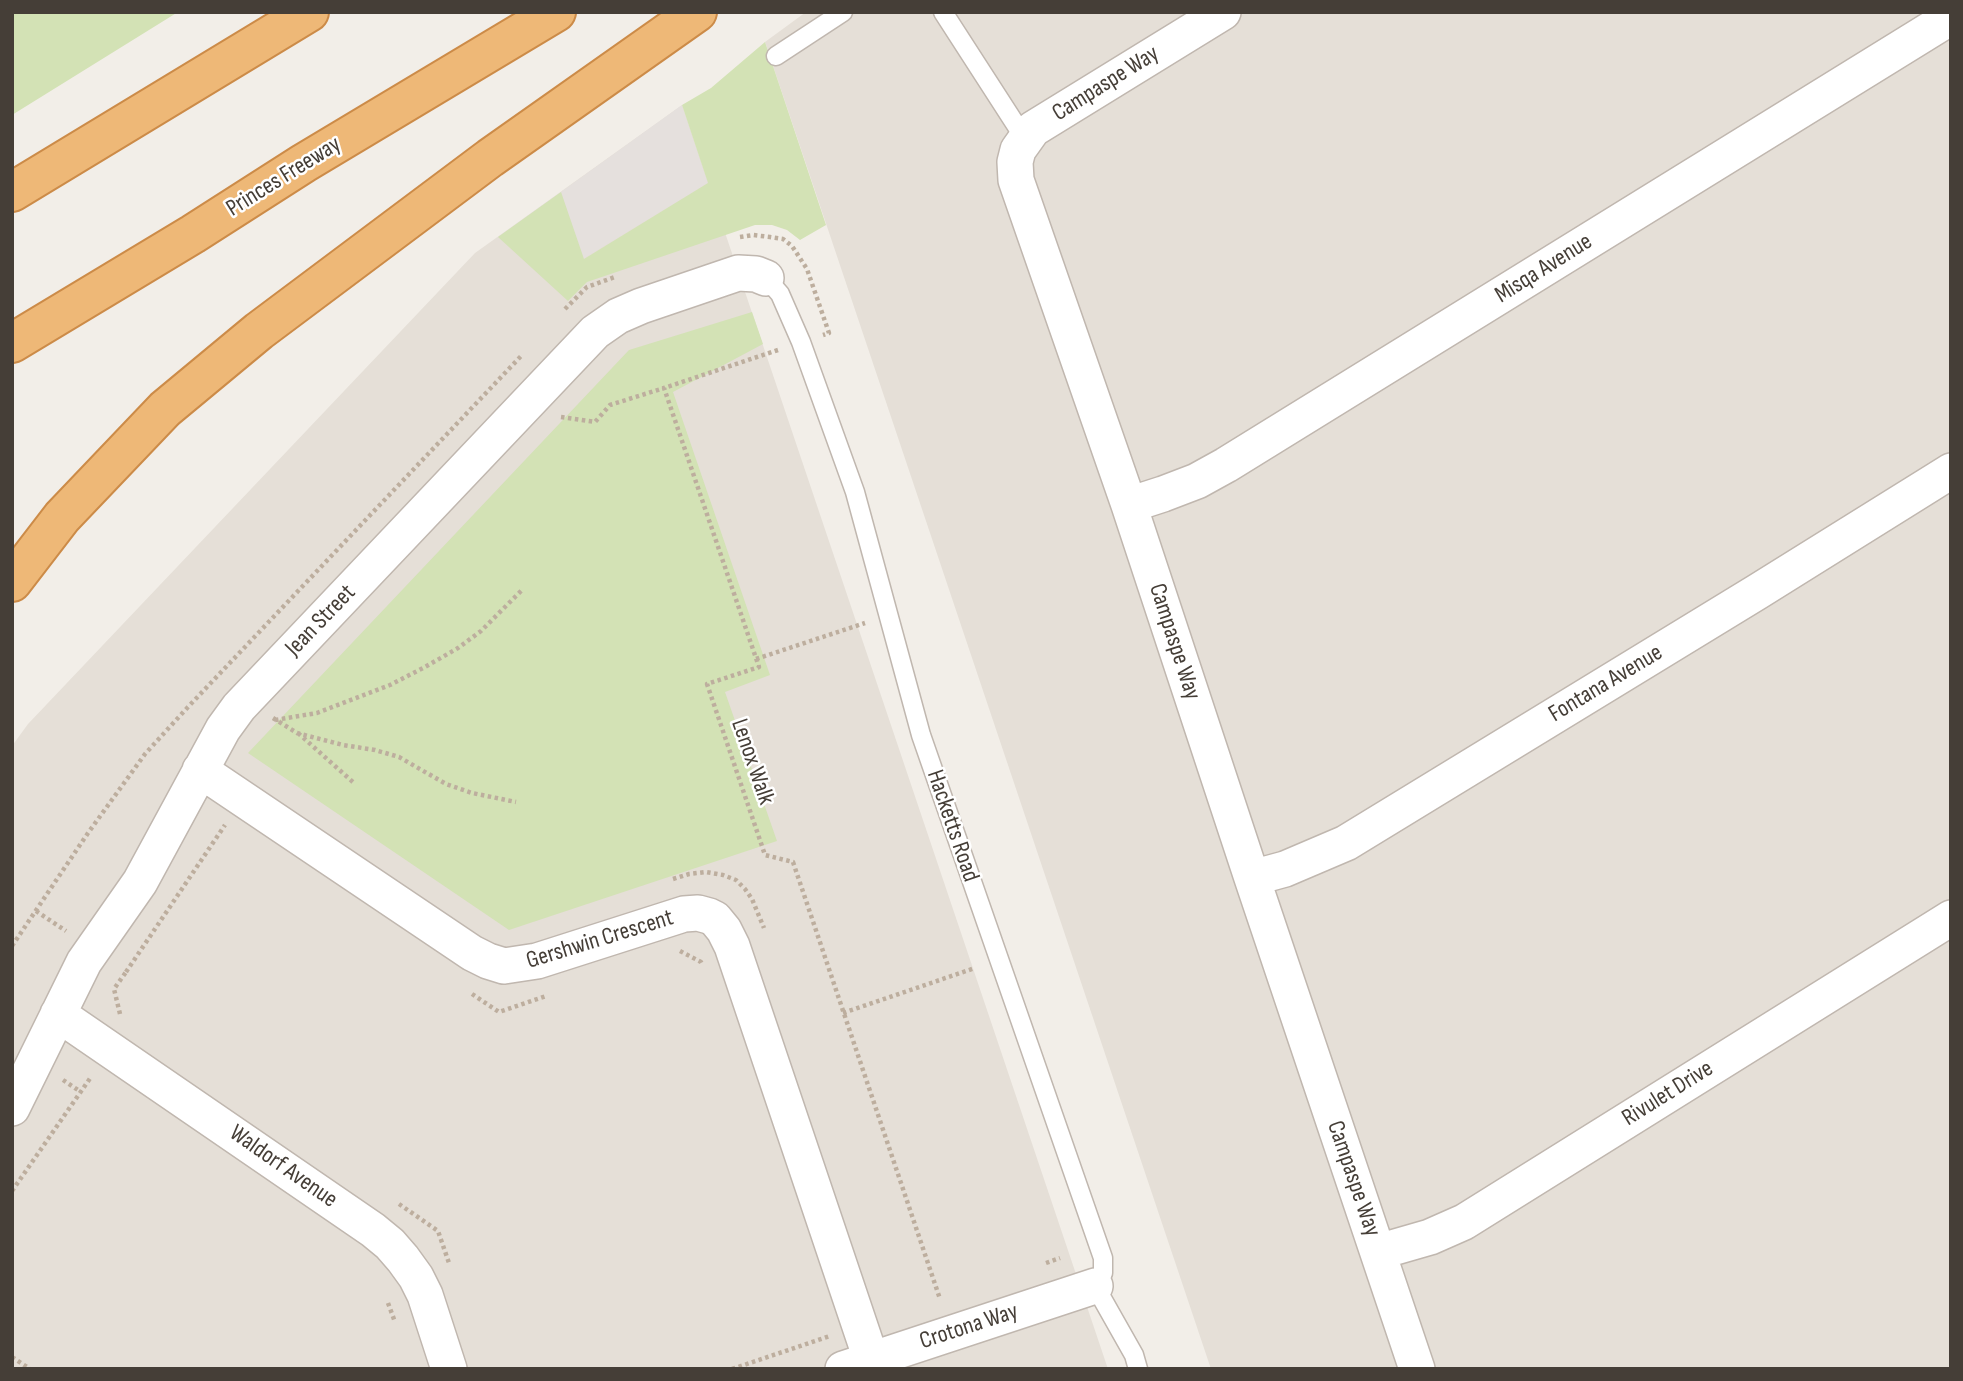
<!DOCTYPE html>
<style>
body{margin:0}
#map{position:relative;width:1963px;height:1381px;overflow:hidden;background:#f2eee8;font-family:"Sofia Sans Condensed",sans-serif}
canvas{display:block}
.frame{position:absolute;inset:0;border:14px solid #453e37;pointer-events:none}
</style>
<div id="map">
<canvas width="1963" height="1381"></canvas>
<div class="frame"></div>
</div>
<script>
const c = document.querySelector('canvas').getContext('2d');
c.lineJoin = 'round';
function paint(path, color) { c.fillStyle = color; c.fill(path, 'evenodd'); }
const toPath = rows => new Path2D(rows.map(r => 'M' + r).join(''));
function stroke(path, color, width, dash) { c.strokeStyle = color; c.lineWidth = width; c.lineCap = dash ? 'butt' : 'round'; c.setLineDash(dash || []); c.stroke(path); }
function write(font, color, halo, rows, align = 'center') {
  c.font = font + ' "Sofia Sans Condensed",sans-serif'; c.lineWidth = 5; c.setLineDash([]); c.textBaseline = 'middle'; c.strokeStyle = halo; c.fillStyle = color; for (const [text, x, y, turn = 0] of rows) {
    c.save(); c.translate(x, y); c.rotate((+turn || 0) * Math.PI / 180); c.textAlign = isNaN(turn) ? turn : align; if (halo) c.strokeText(text, 0, 0); c.fillText(text, 0, 0); c.restore();
  }
}
paint(toPath([
 [806,12,1951,12,1951,1369,1211,1369,765,42],
 [682,105,1108,1369,12,1369,12,746,28,724,475,253]
]), '#e5dfd7');
paint(toPath([
 [682,105,708,183,583,259,561,192]
]), '#e5e0dd');
paint(toPath([
 [12,12,178,12,12,115],
 [765,42,826,225,800,240,787,230,772,225,755,225,587,282,568,301,498,237,561,192,584,259,708,183,682,105,711,88],
 [752,312,763,344,673,392,770,675,725,692,777,841,509,930,248,753,629,350]
]), '#d3e2b5');
const lane = toPath([
 [943,12,1025,139],
 [776,56,843,12],
 [766,278,780,294,801,342,855,492,921,735,1103,1258,1103,1273,1095,1286,1134,1355,1138,1369]
]);
const street = toPath([
 [1223,12,1033,129,1018,150,1015,162,1016,180,1129,505,1252,878,1417,1369],
 [1129,505,1163,494,1197,481,1226,465,1951,17],
 [200,770,472,953,488,961,504,966,537,961,684,914,698,913,709,916,715,919,724,930,732,946,871,1359],
 [1252,878,1285,869,1346,843,1757,592,1951,471],
 [58,1014,373,1230,390,1244,403,1259,416,1277,425,1295,449,1369],
 [12,1108,84,962,140,882,223,729,239,707,595,332,618,316,641,306,738,273,756,274,766,278],
 [1378,1252,1430,1237,1464,1222,1951,918],
 [843,1369,1095,1286]
]);
const highway = toPath([
 [12,192,309,12],
 [12,343,193,234,304,163,556,12],
 [12,582,62,517,165,409,259,331,490,158,697,12]
]);
stroke(lane, '#c0b7af', 21);
stroke(street, '#c0b7af', 38);
stroke(highway, '#cc8b48', 42);
stroke(toPath([
 [740,237,753,235,770,237,783,239,792,246,807,269,829,333,823,335],
 [565,309,587,287,615,277],
 [778,350,664,388,759,667,707,684,765,855,793,862,940,1299],
 [561,417,595,422,610,405,664,388],
 [756,659,865,623],
 [273,718,297,733,343,745,375,750,399,757,446,784,472,793,516,802],
 [275,720,317,713,390,685,425,667,458,648,481,631,522,590],
 [298,733,354,783],
 [673,879,689,874,706,872,723,875,736,880,745,889,752,899,764,928],
 [36,911,66,931],
 [12,946,88,833,145,754,188,707,523,354],
 [680,951,701,962,702,964],
 [126,972,225,825],
 [472,994,499,1012,546,996],
 [843,1013,975,968],
 [120,1014,114,989,126,972],
 [63,1080,81,1092],
 [12,1191,91,1077],
 [399,1204,438,1231,449,1263],
 [1046,1263,1060,1258],
 [388,1303,395,1322],
 [12,1357,30,1369],
 [732,1369,830,1336]
]), '#bdae9e', 4.5, [3.5, 3.5]);
stroke(lane, '#fff', 18);
stroke(street, '#fff', 35);
stroke(highway, '#eeb877', 38);
write('24px', '#453e37', '#fff', [
 ["Campaspe Way",1106,84,-32],
 ["Princes Freeway",284,177,-32],
 ["Misqa Avenue",1544,269,-32],
 ["Jean Street",321,621,-46],
 ["Campaspe Way",1174,642,72],
 ["Fontana Avenue",1606,684,-31],
 ["Lenox Walk",752,762,71],
 ["Hacketts Road",952,826,71],
 ["Gershwin Crescent",600,940,-17],
 ["Rivulet Drive",1668,1094,-32],
 ["Waldorf Avenue",283,1167,35],
 ["Campaspe Way",1353,1179,71],
 ["Crotona Way",969,1327,-18]
]);
</script>
